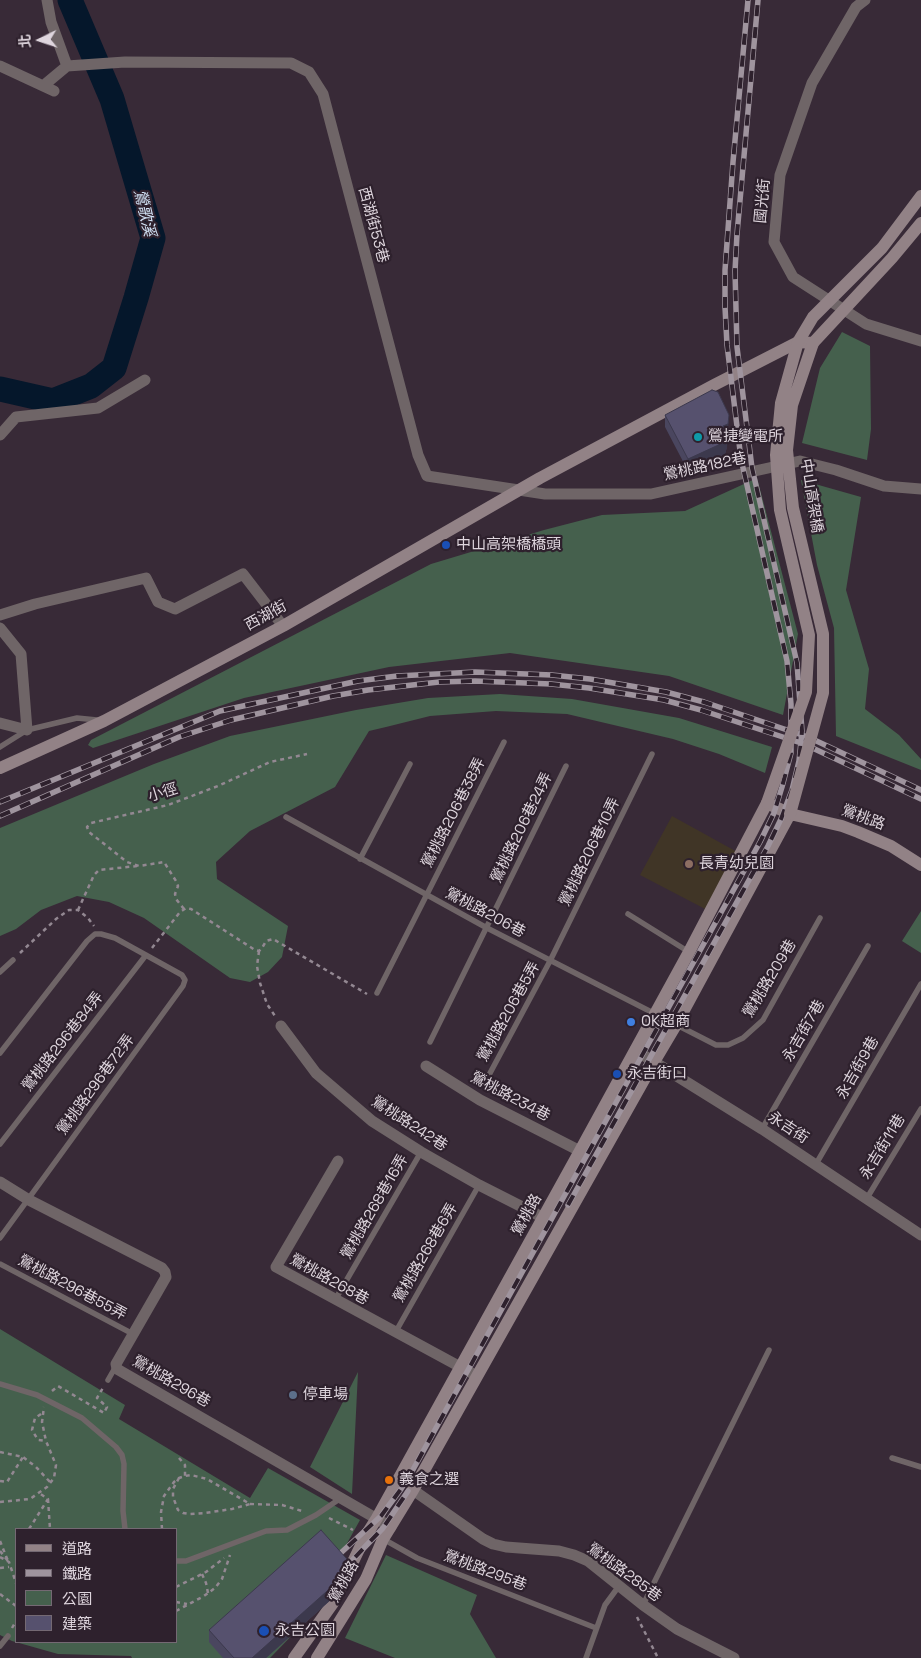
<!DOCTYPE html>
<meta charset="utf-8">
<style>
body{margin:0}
#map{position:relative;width:921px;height:1658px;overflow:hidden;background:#382a37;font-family:"Space Grotesk","Noto Sans TC",sans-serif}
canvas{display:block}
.legend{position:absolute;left:15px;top:1528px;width:162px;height:115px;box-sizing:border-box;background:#2e212d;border:1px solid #746973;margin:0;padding:6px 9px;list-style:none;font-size:15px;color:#ded5dd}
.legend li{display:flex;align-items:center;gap:10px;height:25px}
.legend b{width:25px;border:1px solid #746973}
.north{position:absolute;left:15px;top:15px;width:50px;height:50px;-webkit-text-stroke:4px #2e212d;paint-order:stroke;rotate:266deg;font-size:14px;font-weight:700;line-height:20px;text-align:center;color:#ded5dd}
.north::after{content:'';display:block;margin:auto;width:18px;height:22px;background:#ded5dd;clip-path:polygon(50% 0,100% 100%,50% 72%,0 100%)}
</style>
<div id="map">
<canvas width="921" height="1658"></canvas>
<ul class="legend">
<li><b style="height:6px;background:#928286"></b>道路</li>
<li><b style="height:6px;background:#9f949e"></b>鐵路</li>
<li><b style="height:14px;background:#45604d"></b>公園</li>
<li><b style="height:14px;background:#56516e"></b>建築</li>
</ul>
<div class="north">北</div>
</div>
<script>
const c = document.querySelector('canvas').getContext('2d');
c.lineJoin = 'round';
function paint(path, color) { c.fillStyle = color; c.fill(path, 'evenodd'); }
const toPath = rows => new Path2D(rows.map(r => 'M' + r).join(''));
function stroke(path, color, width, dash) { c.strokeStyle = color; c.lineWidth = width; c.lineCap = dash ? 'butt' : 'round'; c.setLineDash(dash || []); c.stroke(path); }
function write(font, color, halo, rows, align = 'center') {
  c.font = font + ' "Space Grotesk","Noto Sans TC",sans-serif'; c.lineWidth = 4.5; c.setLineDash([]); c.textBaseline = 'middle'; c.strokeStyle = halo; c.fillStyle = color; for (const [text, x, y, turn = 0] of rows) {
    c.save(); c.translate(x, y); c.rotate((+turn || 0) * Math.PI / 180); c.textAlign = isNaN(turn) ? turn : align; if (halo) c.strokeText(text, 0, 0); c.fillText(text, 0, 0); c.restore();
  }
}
paint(toPath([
 [672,816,739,853,709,911,640,875]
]), '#403526');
paint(toPath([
 [842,332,870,346,871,429,867,460,802,443,820,368],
 [757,478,798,634,783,715,669,676,510,653,389,667,244,698,93,748,88,745,91,740,431,564,544,530,602,515,685,511],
 [801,480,861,497,846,590,869,669,865,709,899,735,921,759,921,770,836,736,834,628,817,565],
 [500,694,572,699,679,718,772,747,765,773,719,754,673,739,567,714,496,711,430,716,386,727,369,731,335,787,250,831,216,862,217,879,288,926,282,957,268,972,250,982,230,978,144,918,109,902,77,896,41,910,16,929,0,936,0,828,154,764,230,736,356,710,428,698],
 [921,911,921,953,902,941],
 [0,1329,125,1405,119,1419,250,1498,268,1468,360,1520,301,1626,270,1658,132,1658,131,1656,58,1654,12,1641,0,1635],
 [16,1529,176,1529,176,1642,16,1642],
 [358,1372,352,1494,310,1467],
 [386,1555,477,1595,470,1614,496,1658,395,1658,345,1638]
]), '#45604d');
stroke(toPath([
 [0,389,53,401,91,386,114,368,136,298,153,238,112,99,70,0]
]), '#05172b', 25);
stroke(toPath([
 [184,909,176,899,175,894,178,886,176,881,164,862,139,866,127,862,89,832,87,827,91,823,168,805,218,786,270,762,307,754],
 [78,910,94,875,99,870,137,866],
 [152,948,180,912,186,908,191,909,255,950,259,951,262,948,266,941,273,939,367,994],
 [259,951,257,966,260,983,267,1004,275,1016],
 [20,953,56,919,69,910,78,910,88,918,94,926],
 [52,1391,58,1386,104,1413,107,1407,97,1398,104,1386],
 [41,1414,35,1418,32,1430,38,1440,46,1441],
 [0,1452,23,1457,36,1467,50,1482],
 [179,1458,185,1465,185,1476],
 [0,1481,7,1482,23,1457],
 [48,1499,50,1529],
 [0,1502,30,1499,47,1487,54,1478,56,1465,46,1441,42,1422,44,1407],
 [250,1504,282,1505,302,1511],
 [329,1518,353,1530],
 [29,1529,48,1499,39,1493],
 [162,1529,161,1512,164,1496,174,1482,179,1478,185,1476,191,1475,207,1479,250,1504,232,1509,205,1513,190,1514,183,1513,178,1510,173,1497,173,1489,179,1478],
 [0,1541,8,1561],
 [0,1551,8,1561],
 [0,1557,9,1562,16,1583],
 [0,1568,9,1567],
 [202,1574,206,1583,208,1593],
 [176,1587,206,1572,224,1558],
 [0,1594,16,1606],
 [176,1602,187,1604],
 [176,1611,204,1596,215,1588,222,1579,230,1555],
 [637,1617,658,1658],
 [12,1628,16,1621]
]), '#938892', 2.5, [4, 4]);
stroke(toPath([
 [0,747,27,730,77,718,97,720],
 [286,817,487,928,716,1045,728,1045,743,1038,763,1020,820,918],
 [360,859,410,764],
 [628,914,689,952],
 [0,972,13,960],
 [377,993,504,742],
 [430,1042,566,766],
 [0,1053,87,941,95,934,101,934,115,938,182,975,185,980,183,986,0,1238],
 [489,1075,550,961,652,754],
 [762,1129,868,946],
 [0,1144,146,955],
 [816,1164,921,984],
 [867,1198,921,1109],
 [0,1264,133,1334],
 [335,1300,421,1152],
 [395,1333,479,1185],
 [108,1380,116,1366],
 [0,1384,37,1395,82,1418,116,1447,122,1455,124,1464,123,1511,125,1529],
 [892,1458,921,1467],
 [369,1531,417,1558,596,1628],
 [176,1561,186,1561,266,1531,287,1530,316,1515,341,1498],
 [643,1605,769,1350],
 [0,1646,8,1636],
 [586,1658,605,1605,619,1586]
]), '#6f6567', 5.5);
stroke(toPath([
 [47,0,51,22,67,66],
 [865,0,856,7,812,83,780,175,774,242,793,277,866,324,921,341],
 [0,66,54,91],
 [43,86,67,66,125,62,291,63,309,72,323,94,418,455,427,476,545,494,651,494,800,461,836,470,884,486,921,489],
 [0,435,16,417,98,408,145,380],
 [0,615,35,604,146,578,158,602,175,609,243,574,283,626],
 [0,628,21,654,27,730,0,723],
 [281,1026,316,1073,372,1121,421,1152,479,1185,544,1218],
 [635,1050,762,1129,921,1235],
 [426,1066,480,1100,580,1151],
 [338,1161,276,1267,477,1376],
 [0,1182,29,1200,162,1268,165,1272,166,1277,116,1364,117,1369,391,1527],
 [413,1490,483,1539,493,1544,506,1547,559,1551,574,1555,588,1561,643,1605,677,1629,734,1658]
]), '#6f6567', 11);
stroke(toPath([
 [0,768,104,721,283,626,540,478,714,385,798,342,813,343],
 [294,1658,333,1603,365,1537,377,1518,580,1151,689,952,767,803,790,814,842,826,858,832,891,846,921,865],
 [317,1658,366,1579,383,1539,413,1490,654,1062,676,1025,790,814]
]), '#928286', 12);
const rail = toPath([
 [0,802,220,711,358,681,397,676,475,672,552,675,590,679,666,692,704,702,808,737,921,790],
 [0,816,179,737,231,720,333,696,368,690,439,682,475,681,551,684,589,688,664,700,701,710,804,744,921,799],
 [568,1205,768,846,781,819,792,790,799,761,802,731,797,663,752,468,737,347,735,271,737,234,758,0],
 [332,1561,381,1516,401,1489,410,1475,760,842,774,813,782,787,791,753,791,704,787,661,741,459,727,345,725,307,725,270,733,162,748,0],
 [340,1573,383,1528,408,1491]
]);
stroke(rail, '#9f949e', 5.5);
stroke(rail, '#2e212d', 4, [11]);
stroke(toPath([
 [767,803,806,692,809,635,780,510,776,455,781,403,798,342,813,317,882,248,921,196],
 [790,814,823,693,823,634,793,508,787,450,792,405,813,343,892,258,921,223]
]), '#928286', 12);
paint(toPath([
 [665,415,729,427,727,436,727,447,725,454,688,471,665,427],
 [354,1579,266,1658,223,1658,209,1642,209,1630]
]), '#4a465f');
paint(toPath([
 [729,415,727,447,725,454,688,471,688,459,723,426],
 [354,1567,354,1579,266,1658,252,1658]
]), '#3c394d');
const building = toPath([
 [712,390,718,392,729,415,728,424,723,426,727,435,725,442,688,459,665,415,712,390],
 [321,1530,354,1567,252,1658,234,1658,209,1630,321,1530]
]);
paint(building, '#56516e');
stroke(building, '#3c394d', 1);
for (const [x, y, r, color] of [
 [698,437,5,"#0f9aa8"],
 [446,545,5,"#1a4fb4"],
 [689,864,5,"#8d6e63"],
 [631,1022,5,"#3f7fe0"],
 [617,1074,5,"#1a4fb4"],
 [293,1395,5,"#5c6f8a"],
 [389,1480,5,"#e8710a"],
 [264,1631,6,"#1a4fb4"]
]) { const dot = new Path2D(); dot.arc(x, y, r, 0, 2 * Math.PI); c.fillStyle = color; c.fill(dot); stroke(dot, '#2e212d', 2); }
write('15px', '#ded5dd', '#2e212d', [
 ["國光街",763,201,-85],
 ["西湖街53巷",373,225,75],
 ["鶯桃路182巷",705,467,-12],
 ["中山高架橋",811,496,81],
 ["西湖街",266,616,-29],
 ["小徑",163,793,-17],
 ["鶯桃路206巷38弄",454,813,-63],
 ["鶯桃路",863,818,20],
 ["鶯桃路206巷24弄",522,828,-64],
 ["鶯桃路206巷10弄",590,852,-64],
 ["鶯桃路206巷",485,913,28],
 ["鶯桃路209巷",770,979,-59],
 ["鶯桃路206巷5弄",509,1012,-61],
 ["永吉街7巷",804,1031,-60],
 ["鶯桃路296巷84弄",63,1042,-52],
 ["永吉街9巷",858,1068,-60],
 ["鶯桃路296巷72弄",96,1085,-54],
 ["鶯桃路234巷",510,1097,28],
 ["鶯桃路242巷",409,1124,33],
 ["永吉街",788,1128,33],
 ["永吉街11巷",883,1147,-59],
 ["鶯桃路268巷16弄",375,1207,-60],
 ["鶯桃路",527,1215,-61],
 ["鶯桃路268巷6弄",426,1253,-60],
 ["鶯桃路268巷",329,1280,29],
 ["鶯桃路296巷55弄",72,1288,28],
 ["鶯桃路296巷",171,1382,30],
 ["鶯桃路295巷",485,1571,21],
 ["鶯桃路285巷",624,1573,36],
 ["鶯桃路",344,1582,-61]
]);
write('15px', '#ded5dd', '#2e212d', [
 ["鶯捷變電所",708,437],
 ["中山高架橋橋頭",456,545],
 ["長青幼兒園",699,864],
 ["OK超商",641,1022],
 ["永吉街口",627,1074],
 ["停車場",303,1395],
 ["義食之選",399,1480],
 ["永吉公園",275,1631]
], 'left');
write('italic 16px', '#d2e2f5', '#2e212d', [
 ["鶯歌溪",144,213,77]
]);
</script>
